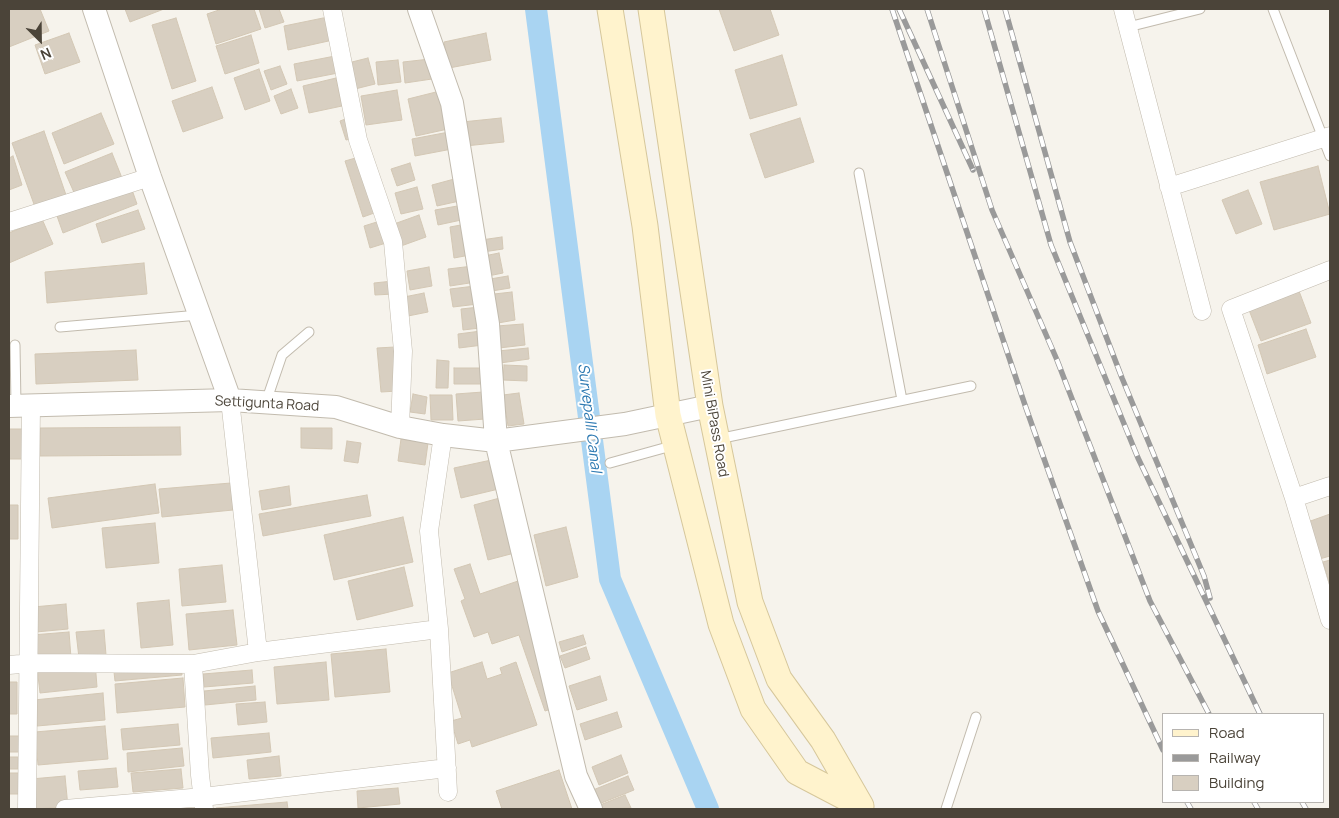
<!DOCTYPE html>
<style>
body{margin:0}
#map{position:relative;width:1339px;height:818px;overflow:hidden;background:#f6f3ec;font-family:Manrope,sans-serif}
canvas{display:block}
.frame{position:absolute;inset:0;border:10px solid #4b4439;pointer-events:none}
.legend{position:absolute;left:1162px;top:713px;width:162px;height:90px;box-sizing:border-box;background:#fff;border:1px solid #b7b4b0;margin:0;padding:6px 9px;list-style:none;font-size:15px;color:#4b4439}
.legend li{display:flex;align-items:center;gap:10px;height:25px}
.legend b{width:25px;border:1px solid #b7b4b0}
.north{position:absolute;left:15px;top:15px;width:50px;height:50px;-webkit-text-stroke:4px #fff;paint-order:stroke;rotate:157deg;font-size:14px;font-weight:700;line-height:20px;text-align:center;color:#4b4439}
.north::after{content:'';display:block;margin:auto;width:18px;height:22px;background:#4b4439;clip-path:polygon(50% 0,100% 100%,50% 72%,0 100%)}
</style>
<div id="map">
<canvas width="1339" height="818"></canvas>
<div class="frame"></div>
<ul class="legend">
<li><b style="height:6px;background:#fff3cd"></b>Road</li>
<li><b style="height:6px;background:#9a9a9a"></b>Railway</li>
<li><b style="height:14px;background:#d8cfc1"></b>Building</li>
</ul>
<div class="north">N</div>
</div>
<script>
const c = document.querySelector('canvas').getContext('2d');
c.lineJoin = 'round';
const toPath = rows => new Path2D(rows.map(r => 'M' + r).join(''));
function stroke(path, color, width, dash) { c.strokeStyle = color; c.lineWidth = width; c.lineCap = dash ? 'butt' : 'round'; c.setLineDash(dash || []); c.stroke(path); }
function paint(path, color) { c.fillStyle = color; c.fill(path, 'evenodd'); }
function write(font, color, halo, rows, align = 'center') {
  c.font = font + ' Manrope,sans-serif'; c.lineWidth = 4; c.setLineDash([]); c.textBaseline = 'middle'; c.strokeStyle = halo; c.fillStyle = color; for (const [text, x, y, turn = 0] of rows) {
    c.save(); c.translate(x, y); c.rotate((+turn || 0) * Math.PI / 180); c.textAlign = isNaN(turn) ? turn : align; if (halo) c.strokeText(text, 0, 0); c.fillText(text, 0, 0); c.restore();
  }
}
stroke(toPath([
 [536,9,610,579,708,809]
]), '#a9d4f2', 22);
const building = toPath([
 [9,9,40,9,49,31,9,47,9,9],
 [125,9,164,9,130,22,125,9],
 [222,9,254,9,261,29,216,44,207,14,222,9],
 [259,9,279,9,284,22,265,28,259,9],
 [719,9,770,9,779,35,734,51,719,9],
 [328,17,333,40,288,50,284,26,328,17],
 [176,18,196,81,172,89,152,25,176,18],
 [69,33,80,62,45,74,35,45,69,33],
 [486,33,491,60,449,68,444,42,486,33],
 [251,35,259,63,225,74,216,46,251,35],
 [782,55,797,105,750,119,735,70,782,55],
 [335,56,338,73,297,81,294,64,335,56],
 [368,58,375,84,355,89,348,63,368,58],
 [430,59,432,79,405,83,403,62,430,59],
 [398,60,401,82,378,85,376,62,398,60],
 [280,66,287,84,271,90,264,71,280,66],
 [259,69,270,101,245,110,234,78,259,69],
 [336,78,342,106,309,113,303,86,336,78],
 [212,87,223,118,183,132,172,101,212,87],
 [291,89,298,108,281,114,274,96,291,89],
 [397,90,402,120,366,125,361,96,397,90],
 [440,91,448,129,416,136,408,99,440,91],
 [101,113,114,144,64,164,52,133,101,113],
 [348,118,354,138,346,140,340,121,348,118],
 [501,118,504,142,465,146,462,122,501,118],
 [800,118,814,162,765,178,750,134,800,118],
 [44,131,66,195,35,207,12,143,44,131],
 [449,132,452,149,415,156,412,139,449,132],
 [112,153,122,178,76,197,65,172,112,153],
 [13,156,22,185,9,190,9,158,13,156],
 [359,157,377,212,363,217,345,161,359,157],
 [410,163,415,180,397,186,391,169,410,163],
 [1318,166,1330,214,1274,230,1260,182,1318,166],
 [458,178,464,200,437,206,432,185,458,178],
 [131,187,137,204,63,233,57,216,131,187],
 [417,187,423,209,401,214,395,193,417,187],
 [1248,190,1262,224,1236,234,1222,200,1248,190],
 [463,205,466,219,438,225,435,210,463,205],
 [138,210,145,229,102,243,96,224,138,210],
 [419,215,426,237,401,246,394,224,419,215],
 [42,219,53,244,9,263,9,233,42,219],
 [380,221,386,243,370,248,364,226,380,221],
 [466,224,470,255,454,258,450,227,466,224],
 [502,237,503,249,483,252,481,240,502,237],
 [499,253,503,273,488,276,484,256,499,253],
 [144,263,147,294,47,303,45,272,144,263],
 [473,266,476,282,450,286,448,269,473,266],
 [429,267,432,286,410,290,407,271,429,267],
 [508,276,510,288,492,291,490,279,508,276],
 [393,281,394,294,375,295,374,283,393,281],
 [475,286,478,304,453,307,450,289,475,286],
 [1299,291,1311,323,1261,341,1249,310,1299,291],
 [512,292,515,320,498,323,494,294,512,292],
 [424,293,428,312,408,316,404,297,424,293],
 [479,307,480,328,463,330,461,309,479,307],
 [523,324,525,345,499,348,497,326,523,324],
 [1306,329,1316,357,1267,374,1258,345,1306,329],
 [481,331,483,345,459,348,458,334,481,331],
 [395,347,398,391,381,392,377,348,395,347],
 [528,348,529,359,500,363,498,351,528,348],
 [136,350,138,380,36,384,35,354,136,350],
 [437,360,449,361,448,388,436,388,437,360],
 [504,365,527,366,527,381,503,380,504,365],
 [454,368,483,368,483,384,454,384,454,368],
 [483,392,485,419,458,421,456,394,483,392],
 [519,393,524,424,508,426,503,395,519,393],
 [413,394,427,397,425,414,410,412,413,394],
 [430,395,452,395,453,420,431,420,430,395],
 [180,427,181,455,40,456,40,428,180,427],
 [301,428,332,428,332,449,301,448,301,428],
 [9,429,23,429,23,459,9,459,9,429],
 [401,439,428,443,425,465,398,461,401,439],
 [347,441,361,443,358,463,344,461,347,441],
 [496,459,503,488,461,498,454,468,496,459],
 [231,483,233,510,162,517,159,489,231,483],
 [155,484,159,513,52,528,48,498,155,484],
 [289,486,291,505,262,510,259,491,289,486],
 [367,495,371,516,263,536,259,514,367,495],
 [507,496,522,551,488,560,474,505,507,496],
 [9,505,18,505,18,539,9,539,9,505],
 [1330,514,1330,556,1316,560,1305,523,1330,514],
 [403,517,413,562,334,580,324,535,403,517],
 [155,523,159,563,106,568,102,528,155,523],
 [566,527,578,577,546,586,534,535,566,527],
 [1330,560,1330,585,1323,562,1330,560],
 [470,564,480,594,521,580,564,705,545,711,519,635,492,644,488,632,474,637,461,601,465,599,454,569,470,564],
 [222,565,226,602,182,606,179,569,222,565],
 [404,567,413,606,357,620,348,581,404,567],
 [169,600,173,645,141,648,137,603,169,600],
 [66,604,68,629,36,632,33,607,66,604],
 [233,610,237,645,189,650,186,614,233,610],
 [104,630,106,655,79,658,76,632,104,630],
 [69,632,71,658,34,661,32,635,69,632],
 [583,635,586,644,562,652,559,642,583,635],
 [586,647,590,659,565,668,560,656,586,647],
 [386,649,390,692,335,697,331,654,386,649],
 [180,657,182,675,115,681,113,663,180,657],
 [95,661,97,687,40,693,37,667,95,661],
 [326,662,329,700,277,704,274,667,326,662],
 [482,662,487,679,502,674,500,668,516,662,537,725,472,747,470,740,458,744,451,721,462,718,448,673,482,662],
 [252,670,253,683,204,687,203,674,252,670],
 [600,676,607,700,577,710,569,686,600,676],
 [183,678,185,707,117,713,115,684,183,678],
 [9,682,17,682,17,714,9,714,9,682],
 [255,686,256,700,205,705,204,691,255,686],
 [103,693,105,720,37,726,34,700,103,693],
 [265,702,267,722,238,725,236,704,265,702],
 [617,712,622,727,585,740,580,724,617,712],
 [178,724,180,745,123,750,121,729,178,724],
 [105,726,108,759,38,765,35,732,105,726],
 [269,733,271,752,213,758,211,738,269,733],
 [9,736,20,736,20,752,9,752,9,736],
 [182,748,184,766,128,772,127,753,182,748],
 [621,755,628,773,599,785,592,767,621,755],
 [279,756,281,776,249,779,247,760,279,756],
 [9,757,18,757,18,769,9,769,9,757],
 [116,768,118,787,80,790,78,771,116,768],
 [181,769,183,788,133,792,131,773,181,769],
 [559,770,572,809,502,809,496,791,559,770],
 [9,773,19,773,19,794,9,794,9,773],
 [65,776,68,807,34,809,31,779,65,776],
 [628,776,634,790,599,804,593,790,628,776],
 [398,788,400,804,358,808,357,791,398,788],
 [625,795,631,808,601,809,600,805,625,795],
 [287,802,288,809,216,809,216,808,287,802]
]);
paint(building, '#d8cfc1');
stroke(building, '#d3c7b4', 1);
const service = toPath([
 [1273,9,1330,156],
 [1128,27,1200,9],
 [859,173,902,400],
 [60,327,199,315],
 [15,345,16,405],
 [266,402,282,355,309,332],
 [718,439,971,386],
 [610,463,675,445],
 [946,809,976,717]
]);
const minor = toPath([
 [332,9,358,140,393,242,403,351,400,427],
 [1123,9,1202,311],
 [1169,187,1330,136],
 [9,222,150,177],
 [1330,270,1231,309,1294,498,1330,620],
 [230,400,258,652],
 [443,435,429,531,439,629,448,792],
 [1294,498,1330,486],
 [9,665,32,663,193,664],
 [27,809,31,405],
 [65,809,203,797,447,768],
 [204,809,200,775,193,664,258,652,439,629]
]);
const tertiary = toPath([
 [94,9,150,177,230,400],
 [419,9,452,103,488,324,496,441,576,776,591,809],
 [9,406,230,400,336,407,400,427,443,435,496,441,625,424,710,406]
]);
const secondary = toPath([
 [610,9,645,226,668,415,721,624,753,709,797,772,860,805],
 [651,9,710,406,750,602,779,679,823,740,861,806]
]);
stroke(service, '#c2bbae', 11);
stroke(minor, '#c2bbae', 19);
stroke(tertiary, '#c2bbae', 24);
stroke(secondary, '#d6c79b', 27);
stroke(service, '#fff', 9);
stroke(minor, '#fff', 18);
stroke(tertiary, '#fff', 22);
stroke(secondary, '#fff3cd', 25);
const rail = toPath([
 [892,9,1026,408,1098,611,1163,750],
 [899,9,973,170],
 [927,9,992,210,1057,360,1150,601,1209,714],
 [984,9,1051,245,1138,458,1260,714],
 [1005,9,1070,242,1122,378,1204,576,1210,598],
 [1187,802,1191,809],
 [1254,802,1258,809],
 [1302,802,1306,809]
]);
stroke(rail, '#9a9a9a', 5.5);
stroke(rail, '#fff', 4, [11]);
write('14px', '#4b4439', '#fff', [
 ["Settigunta Road",267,404,3],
 ["Mini BiPass Road",714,424,80]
]);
write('italic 15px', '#2e7ab2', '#fff', [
 ["Survepalli Canal",589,418,83]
]);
</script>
